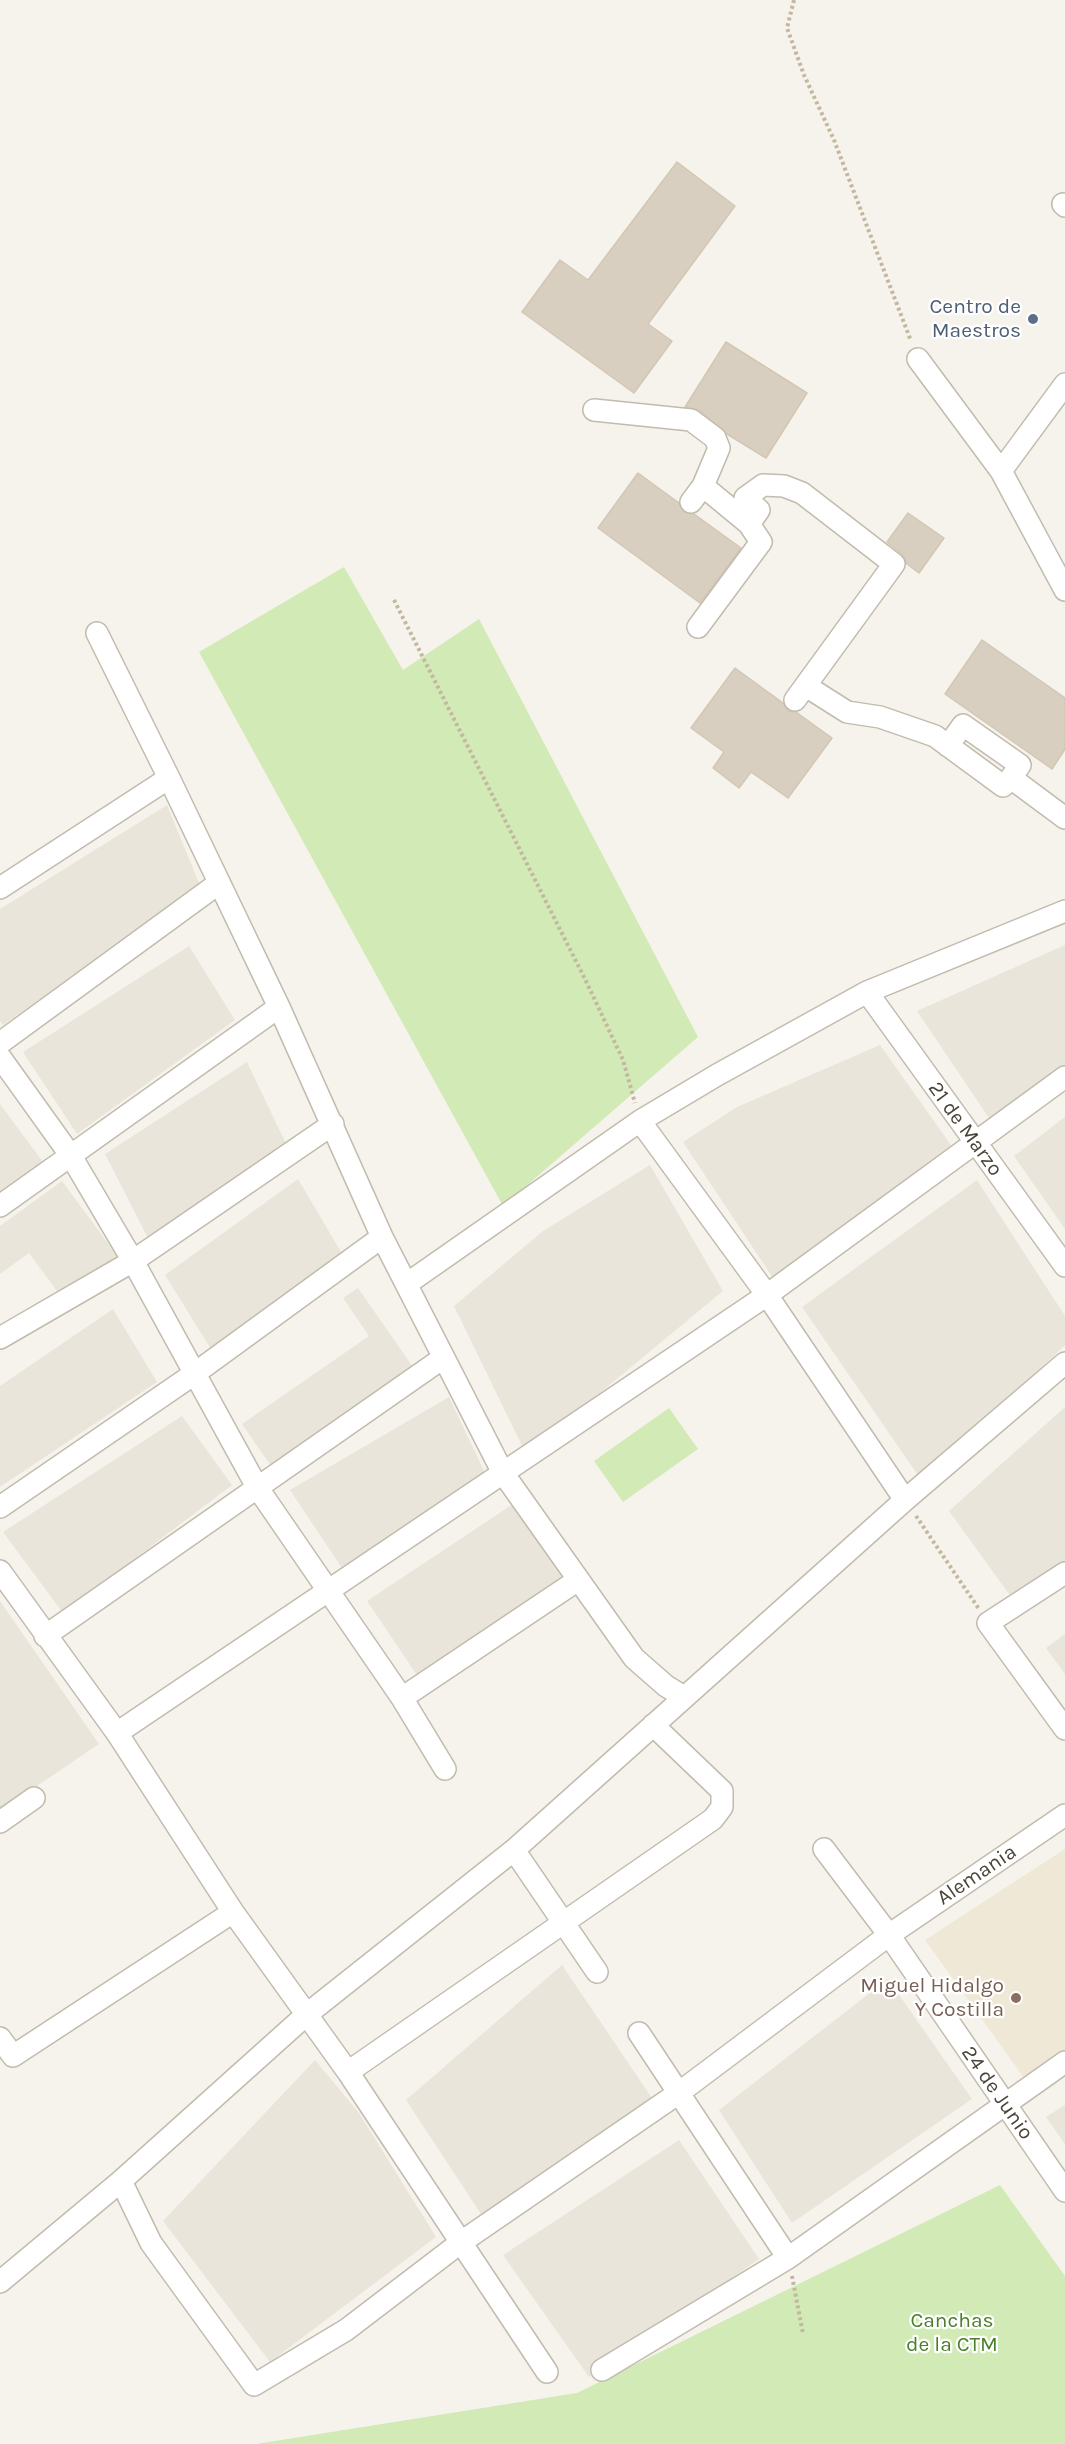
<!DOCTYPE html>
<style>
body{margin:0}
canvas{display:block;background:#f6f3ec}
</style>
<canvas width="1065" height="2444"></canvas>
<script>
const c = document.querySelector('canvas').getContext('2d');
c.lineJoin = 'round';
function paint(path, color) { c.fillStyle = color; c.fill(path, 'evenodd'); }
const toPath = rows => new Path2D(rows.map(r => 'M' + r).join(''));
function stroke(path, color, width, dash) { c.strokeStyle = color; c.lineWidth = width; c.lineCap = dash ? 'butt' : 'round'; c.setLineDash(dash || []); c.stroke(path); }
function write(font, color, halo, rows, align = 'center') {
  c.font = font + ' Karla,sans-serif'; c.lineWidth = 4.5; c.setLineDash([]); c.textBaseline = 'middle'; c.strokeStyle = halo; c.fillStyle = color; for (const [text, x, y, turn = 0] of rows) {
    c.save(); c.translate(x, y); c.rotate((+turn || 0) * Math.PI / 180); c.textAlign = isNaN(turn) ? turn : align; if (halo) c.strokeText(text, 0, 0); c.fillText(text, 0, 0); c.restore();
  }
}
paint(toPath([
 [167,805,201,888,3,1025,0,1021,0,909],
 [1065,945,1065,1068,991,1121,917,1011],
 [189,946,235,1020,77,1134,23,1052],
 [880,1045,951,1145,773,1278,683,1142,737,1107],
 [247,1062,288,1148,152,1246,105,1154],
 [0,1104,43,1162,0,1192],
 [1065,1117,1065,1229,1014,1156],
 [650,1165,723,1291,526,1454,454,1306,543,1231],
 [298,1179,344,1257,214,1354,165,1275],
 [977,1180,1065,1316,1065,1345,922,1481,802,1307],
 [62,1181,118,1257,62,1298,29,1253,0,1274,0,1226],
 [358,1288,413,1367,271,1466,242,1424,369,1336,343,1298],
 [113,1309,157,1382,0,1487,0,1386],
 [449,1397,485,1473,344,1571,290,1490],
 [1065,1407,1065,1561,1014,1601,949,1511],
 [182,1416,232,1485,63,1613,3,1532],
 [513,1504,565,1581,419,1678,367,1601],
 [0,1601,99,1744,0,1811],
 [1065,1634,1065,1674,1046,1648],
 [562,1965,656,2104,483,2217,406,2100],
 [888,1979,972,2099,792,2223,719,2110],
 [315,2060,359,2113,436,2237,270,2362,163,2221],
 [1065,2105,1065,2144,1046,2117],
 [679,2140,759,2259,589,2377,503,2255]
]), '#eae5da');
paint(toPath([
 [1065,1849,1065,2056,1027,2082,925,1940]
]), '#efe8d6');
paint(toPath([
 [344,567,403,670,479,619,698,1037,503,1206,199,652],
 [669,1408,698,1449,623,1502,594,1461],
 [1000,2185,1065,2276,1065,2444,256,2444,577,2393]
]), '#d2eab5');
const building = toPath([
 [677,162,735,206,648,324,672,341,634,393,522,312,560,260,588,280,677,162],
 [726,342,807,393,766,458,727,434,699,410,685,407,726,342],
 [638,473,679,503,684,512,694,514,741,548,700,603,598,528,638,473],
 [908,513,944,538,919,573,907,564,902,554,887,542,908,513],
 [982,640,1065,698,1065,749,1052,769,945,694,982,640],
 [735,668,783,703,788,711,796,712,832,738,788,798,751,772,739,788,713,768,724,752,691,728,735,668]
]);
paint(building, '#d8cfc1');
stroke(building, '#d3c7b4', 1.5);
const minor = toPath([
 [1063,204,1065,206],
 [918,359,1001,471,1065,590],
 [594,410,691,420,715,438,719,448,703,486,691,502],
 [1001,471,1065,384],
 [749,524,759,510,745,498,763,485,784,486,802,493,894,564,795,700],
 [698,627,761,542,749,524,703,486],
 [97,633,169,778,279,1007,382,1237,503,1473,634,1658,666,1686,684,1697],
 [806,686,847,712,880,717,935,736,1003,786,1011,778,1065,818],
 [948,746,963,725,1020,765,1011,778],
 [0,888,169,778],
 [867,992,1065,1266],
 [0,1043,219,883],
 [0,1057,71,1156,133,1261,257,1487,402,1698,445,1769],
 [640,1121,767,1295,905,1500],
 [0,1206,279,1007],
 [408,1283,640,1121,717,1075,867,992,1065,911],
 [0,1338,133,1261,333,1124],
 [0,1507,194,1374,382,1237],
 [0,1571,117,1733,233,1912,348,2072,547,2372],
 [1065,1573,988,1623,1065,1729],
 [45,1636,443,1358],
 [402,1698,578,1580],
 [117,1733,767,1295,1065,1077],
 [0,1822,34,1798],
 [824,1849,889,1935,1065,2191],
 [514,1850,597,1972],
 [639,2033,788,2258],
 [0,2038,13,2056,233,1912],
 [348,2072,713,1819,722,1807,722,1791,653,1725],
 [121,2181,151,2243,254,2385,346,2330,460,2243,680,2092,889,1935,1065,1815],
 [0,2282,121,2181,306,2015,514,1850,905,1500,1065,1363],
 [602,2370,788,2258,1065,2062]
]);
stroke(minor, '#c2bbae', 24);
stroke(toPath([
 [794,0,787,28,804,75,834,140,911,341],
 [394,600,586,981,623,1060,635,1103],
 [916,1516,979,1609],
 [792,2276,803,2334]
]), '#c4b79f', 4, [3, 3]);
stroke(minor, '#fff', 21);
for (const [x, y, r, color] of [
 [1033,319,6,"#5c6f8a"],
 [1016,1998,6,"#8d6e63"]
]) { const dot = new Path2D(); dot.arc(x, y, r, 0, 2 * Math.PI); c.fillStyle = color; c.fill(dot); stroke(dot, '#fff', 2); }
write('21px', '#4e5e75', '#fff', [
 ["Centro de",1021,307],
 ["Maestros",1021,331]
], 'right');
write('21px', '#4b4439', '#fff', [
 ["21 de Marzo",965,1129,54],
 ["Alemania",977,1875,-34],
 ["24 de Junio",997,2093,55]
]);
write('21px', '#785e54', '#fff', [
 ["Miguel Hidalgo",1004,1986],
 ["Y Costilla",1004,2010]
], 'right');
write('21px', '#4a7f2a', '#fff', [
 ["Canchas",952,2321],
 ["de la CTM",952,2345]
]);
</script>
